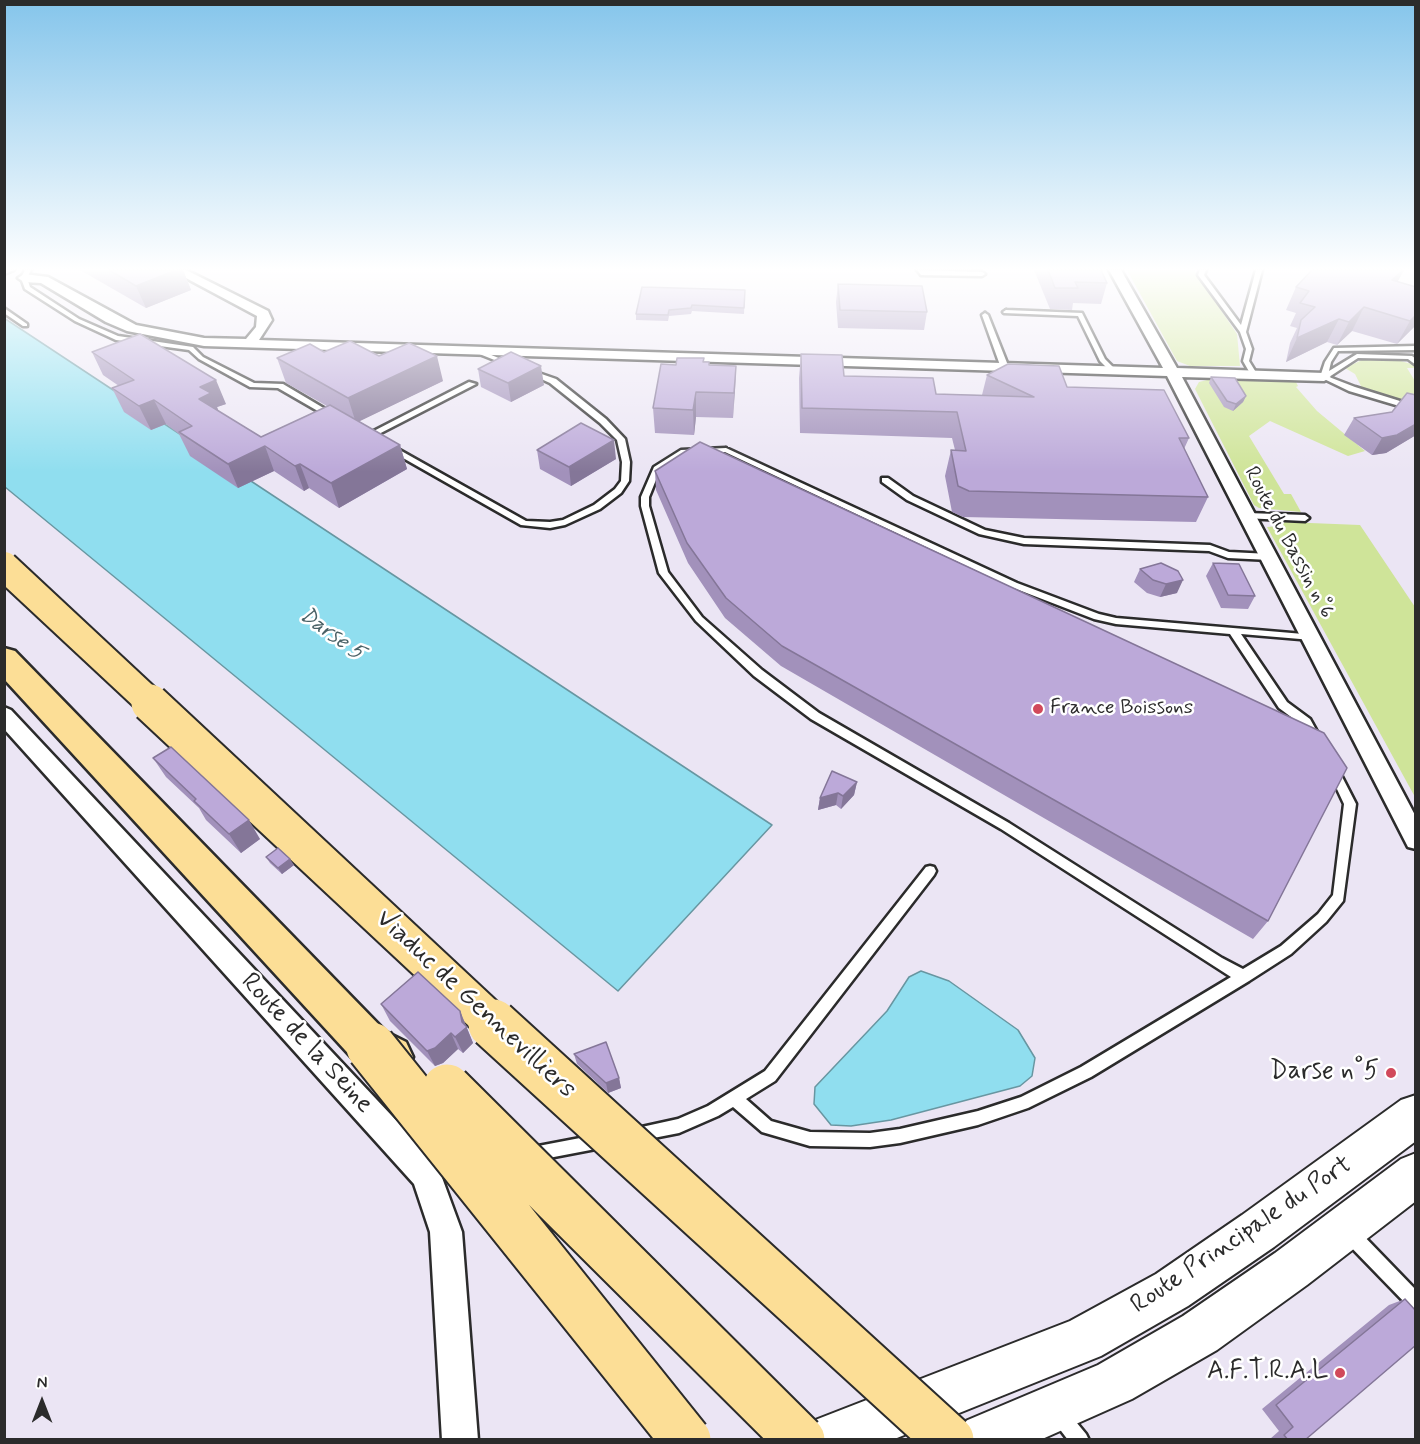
<!DOCTYPE html>
<meta charset="utf-8">
<style>
body{margin:0}
#map{position:relative;width:1420px;height:1444px;overflow:hidden;background:#fff;font-family:Mynerve,sans-serif}
canvas{display:block}
.frame{position:absolute;inset:0;border:6px solid #2b2b2b;pointer-events:none}
.north{position:absolute;left:12px;top:1372px;width:60px;height:60px;-webkit-text-stroke:4px #fff;paint-order:stroke;rotate:0deg;font-size:16px;font-weight:700;line-height:24px;text-align:center;color:#2b2b2b}
.north::after{content:'';display:block;margin:auto;width:21px;height:27px;background:#2b2b2b;clip-path:polygon(50% 0,100% 100%,50% 72%,0 100%)}
</style>
<div id="map">
<canvas width="1420" height="1444"></canvas>
<div class="frame"></div>
<div class="north">N</div>
</div>
<script>
const c = document.querySelector('canvas').getContext('2d');
c.lineJoin = 'round';
function paint(path, color) { c.fillStyle = color; c.fill(path, 'evenodd'); }
const toPath = rows => new Path2D(rows.map(r => 'M' + r).join(''));
function stroke(path, color, width, dash) { c.strokeStyle = color; c.lineWidth = width; c.lineCap = dash ? 'butt' : 'round'; c.setLineDash(dash || []); c.stroke(path); }
function write(font, color, halo, rows, align = 'center') {
  c.font = font + ' Mynerve,sans-serif'; c.lineWidth = 5; c.setLineDash([]); c.textBaseline = 'middle'; c.strokeStyle = halo; c.fillStyle = color; for (const [text, x, y, turn = 0] of rows) {
    c.save(); c.translate(x, y); c.rotate((+turn || 0) * Math.PI / 180); c.textAlign = isNaN(turn) ? turn : align; if (halo) c.strokeText(text, 0, 0); c.fillText(text, 0, 0); c.restore();
  }
}
paint(toPath([
 [5,270,1415,270,1415,1439,5,1439,4,487,618,991,5,318]
]), '#ebe5f4');
paint(toPath([
 [1127,270,1194,270,1237,334,1240,366,1190,366,1177,361],
 [1364,359,1397,360,1415,365,1415,368,1407,368,1415,381,1415,406,1362,388,1355,374,1345,368],
 [1207,380,1296,382,1298,386,1296,387,1317,411,1365,451,1348,456,1270,421,1249,436,1284,494,1291,494,1301,512,1259,508,1254,505,1195,389,1199,382],
 [1285,522,1360,525,1415,607,1415,797,1267,527,1280,526]
]), '#cfe499');
const water = toPath([
 [4,318,772,825,618,991,5,487,4,318],
 [921,971,949,981,1018,1030,1035,1058,1032,1076,1020,1086,891,1120,851,1126,831,1125,814,1104,815,1087,887,1011,909,977,921,971]
]);
paint(water, '#90deef');
stroke(water, '#6896a1', 1.5);
const lane = toPath([
 [4,270,14,270,4,274,4,270],
 [25,270,31,270,27,278,30,287,79,319,118,336,193,347,203,357,254,383,283,384,337,416,330,418,278,388,250,387,199,359,189,350,116,340,75,321,25,289,21,278,25,270],
 [917,270,982,272,985,274,982,276,921,275,917,270],
 [1200,270,1206,270,1204,275,1241,325,1256,270,1262,270,1246,332,1252,349,1249,361,1257,374,1255,375,1251,375,1243,361,1246,349,1240,332,1198,275,1200,270],
 [4,308,27,324,27,326,23,326,4,313,4,308],
 [1006,310,1082,313,1105,359,1118,372,1112,373,1100,361,1078,316,1004,313,1003,312,1006,310],
 [985,313,988,315,1009,368,1007,369,1001,368,982,315,985,313],
 [1416,346,1416,350,1338,351,1331,362,1329,371,1357,354,1412,356,1416,359,1416,365,1408,359,1358,358,1329,377,1355,387,1416,406,1416,411,1349,391,1320,377,1325,362,1334,348,1416,346],
 [479,350,511,363,512,364,507,365,477,353,476,352,479,350],
 [530,370,556,379,606,419,625,439,630,462,629,481,621,493,600,509,565,525,550,528,521,525,389,450,390,448,396,448,526,521,550,522,563,520,594,505,615,489,621,481,622,462,617,440,600,423,550,383,528,373,526,372,530,370],
 [469,382,476,384,371,438,364,436,469,382],
 [726,448,1017,583,1099,614,1116,618,1315,635,1317,637,1312,640,1241,634,1287,702,1310,719,1320,737,1319,740,1315,741,1311,740,1302,725,1279,708,1230,634,1116,624,1094,619,1011,587,725,452,686,454,660,470,649,497,649,506,668,572,702,617,762,670,819,713,1009,823,1222,958,1243,969,1281,946,1318,914,1333,895,1344,804,1329,772,1330,769,1338,769,1356,804,1343,901,1326,922,1291,954,1249,981,1091,1077,1028,1108,978,1125,900,1143,870,1147,810,1146,762,1132,733,1107,718,1116,679,1133,633,1142,628,1140,626,1135,628,1130,678,1119,708,1106,765,1071,926,867,930,866,934,867,936,871,934,875,775,1081,746,1099,771,1121,810,1132,870,1133,900,1129,978,1111,1021,1097,1081,1067,1231,977,1001,829,811,719,754,676,696,621,659,573,641,506,641,497,654,467,681,450,726,448],
 [882,478,888,478,913,496,985,530,1024,538,1210,545,1229,552,1270,554,1274,557,1270,560,1228,558,1209,551,1024,544,979,534,907,500,882,482,882,478],
 [1247,513,1305,515,1309,518,1305,521,1244,518,1243,516,1247,513],
 [601,1134,606,1136,608,1141,606,1146,601,1148,533,1161,528,1159,526,1154,528,1149,533,1147,601,1134],
 [1351,1227,1357,1229,1416,1290,1416,1310,1410,1308,1345,1241,1343,1235,1345,1229,1351,1227],
 [1061,1408,1067,1411,1086,1434,1089,1440,1068,1440,1055,1423,1052,1417,1055,1411,1061,1408]
]);
const street = toPath([
 [171,270,186,270,268,311,272,320,259,340,1163,368,1109,270,1121,270,1177,368,1324,373,1331,377,1324,381,1182,377,1416,817,1416,849,1408,847,1167,376,204,346,127,331,106,322,41,283,24,282,18,278,24,274,48,277,136,325,204,338,246,339,256,327,257,316,171,270],
 [4,707,11,710,437,1164,462,1232,478,1440,442,1440,430,1232,414,1184,4,729,4,707]
]);
const secondary = toPath([
 [1416,1095,1416,1141,1274,1247,1188,1306,1101,1356,892,1440,803,1440,810,1422,1070,1321,1156,1274,1242,1215,1401,1100,1416,1095],
 [1416,1153,1416,1201,1307,1285,1217,1350,1132,1399,1040,1440,956,1440,963,1422,1098,1365,1183,1316,1275,1253,1401,1159,1416,1153]
]);
const highway = toPath([
 [4,648,15,651,386,1032,406,1042,413,1057,406,1072,391,1078,356,1062,4,679,4,648]
]);
stroke(lane, '#2b2b2b', 5);
stroke(street, '#2b2b2b', 5);
stroke(secondary, '#2b2b2b', 4);
stroke(highway, '#2b2b2b', 5);
paint(lane, '#fff');
paint(street, '#fff');
paint(secondary, '#fff');
paint(highway, '#fcde96');
const highwayBridgeFar2 = toPath([
 [4,566,152,704]
]);
const highwayBridgeFar1 = toPath([
 [150,703,495,1025]
]);
const highwayBridge = toPath([
 [493,1024,949,1440],
 [371,1047,686,1440],
 [447,1089,800,1440]
]);
stroke(highwayBridgeFar2, '#2b2b2b', 32, []);
stroke(highwayBridgeFar1, '#2b2b2b', 41, []);
stroke(highwayBridge, '#2b2b2b', 53, []);
stroke(highwayBridgeFar2, '#fcde96', 28);
stroke(highwayBridgeFar1, '#fcde96', 37);
stroke(highwayBridge, '#fcde96', 49);
paint(toPath([
 [80,270,183,270,191,290,146,308],
 [1034,270,1101,270,1107,283,1101,304,1073,303,1072,310,1050,309],
 [1312,270,1404,270,1397,282,1416,287,1416,325,1397,344,1352,331,1337,345,1327,342,1286,362,1290,343,1297,328,1290,326,1296,313,1286,310,1296,287],
 [838,284,927,312,924,330,838,328,836,302],
 [745,290,744,314,692,311,691,314,669,316,668,321,636,320,636,314],
 [92,352,226,404,217,407,218,411,261,437,327,406,286,383,277,358,324,352,379,356,443,381,359,421,400,445,407,469,339,508,309,488,304,491,274,471,238,488,190,456,179,434,166,424,151,430,124,412,112,388,119,386,103,375],
 [801,354,844,376,936,394,982,395,987,375,1067,387,1189,438,1184,449,1208,497,1196,522,963,517,952,512,945,476,951,450,955,450,952,438,800,433,799,378],
 [704,362,709,365,736,366,733,418,696,417,694,435,655,433,653,408,676,365],
 [478,369,544,385,511,402,481,387],
 [1211,377,1246,396,1243,402,1233,411,1224,407,1209,383],
 [1416,395,1416,435,1386,453,1372,455,1344,435,1354,418,1392,412],
 [537,450,616,459,571,486,540,469],
 [655,471,1268,921,1253,939,781,666,725,618,688,563,656,490],
 [1161,563,1177,593,1160,597,1147,593,1134,582,1140,569],
 [1213,563,1255,596,1248,609,1221,608,1206,576],
 [153,758,260,839,241,853,206,820,199,808,166,777],
 [857,782,854,795,841,809,836,805,818,810,820,798],
 [266,857,294,865,282,874,270,863],
 [381,1004,460,1011,473,1043,463,1053,458,1049,443,1063,435,1066,390,1021],
 [574,1054,619,1078,621,1088,608,1093,577,1064],
 [1405,1299,1305,1440,1271,1440,1270,1439,1279,1431,1262,1409,1389,1305]
]), '#a291bb');
paint(toPath([
 [176,270,183,270,191,290,146,308,136,286],
 [1403,270,1404,270,1393,290,1392,280],
 [1364,307,1352,331,1337,345,1349,322],
 [1416,315,1416,325,1397,344,1410,321],
 [1339,319,1327,342,1286,362,1297,338],
 [437,356,443,381,356,423,348,398],
 [541,366,544,385,511,402,508,383],
 [736,366,735,391,733,418,734,393],
 [216,380,226,404,217,407,221,417,199,399,200,387],
 [696,392,696,417,694,435,693,410],
 [1246,396,1243,402,1233,411,1236,404],
 [154,400,166,424,151,430,139,406],
 [1416,424,1416,435,1386,453,1372,455,1382,438],
 [614,440,616,459,571,486,569,467],
 [400,445,407,469,339,508,331,483],
 [265,446,274,471,238,488,228,464],
 [300,464,309,488,304,491,295,466],
 [1183,580,1177,593,1160,597,1166,584],
 [857,782,854,795,841,809,843,796],
 [838,793,836,805,818,810,820,798],
 [249,820,260,839,241,853,229,834],
 [290,859,294,865,282,874,278,868],
 [460,1011,473,1043,463,1053,455,1037,462,1022],
 [451,1033,458,1049,443,1063,435,1066,427,1051],
 [619,1078,621,1088,608,1093,606,1083]
]), '#847698');
const building = toPath([
 [109,270,176,270,136,286,109,270],
 [1048,270,1101,270,1107,283,1075,282,1078,288,1055,288,1048,270],
 [1312,270,1403,270,1392,280,1416,287,1416,315,1410,321,1364,307,1349,322,1339,319,1297,338,1301,320,1315,307,1300,303,1309,291,1296,287,1312,270],
 [838,284,922,286,927,312,840,310,838,284],
 [642,287,745,290,744,308,692,305,691,308,669,310,668,315,636,314,642,287],
 [140,334,216,380,200,387,211,393,199,399,261,437,330,405,400,445,331,483,300,464,295,466,265,446,228,464,179,432,192,426,154,400,139,406,112,388,134,380,92,352,140,334],
 [350,341,379,356,409,343,437,356,348,398,277,358,310,344,324,352,350,341],
 [511,352,541,366,508,383,478,369,511,352],
 [801,354,842,355,844,376,933,378,936,394,1034,397,987,375,1008,364,1059,366,1067,387,1164,390,1189,438,1179,438,1208,497,969,491,958,486,951,450,966,451,957,412,802,408,801,354],
 [677,358,704,358,703,362,709,362,709,365,736,366,734,393,696,392,693,410,653,408,661,364,676,365,677,358],
 [1211,377,1235,378,1246,396,1236,404,1227,401,1211,377],
 [1407,393,1416,395,1416,424,1397,435,1382,438,1354,418,1392,412,1407,393],
 [581,423,614,440,569,467,537,450,581,423],
 [700,442,1324,733,1347,768,1268,921,782,646,726,598,687,543,655,471,700,442],
 [1161,563,1178,571,1183,580,1166,584,1153,580,1140,569,1161,563],
 [1213,563,1239,564,1255,596,1228,595,1213,563],
 [171,747,249,820,229,834,194,801,196,799,153,758,171,747],
 [832,771,857,782,843,796,838,793,820,798,832,771],
 [278,848,290,859,278,868,266,857,278,848],
 [418,972,460,1011,462,1022,467,1027,455,1037,451,1033,435,1048,427,1051,381,1004,418,972],
 [606,1042,619,1078,606,1083,574,1054,606,1042],
 [1405,1299,1416,1311,1416,1345,1305,1440,1288,1440,1284,1435,1293,1427,1276,1405,1405,1299]
]);
paint(building, '#bca9d9');
stroke(building, '#847698', 1.5);
const sky = c.createLinearGradient(0, 0, 0, 472);
sky.addColorStop(0, '#85c5eb');
sky.addColorStop(0.57, '#fff');
sky.addColorStop(1, '#ffffff00');
c.fillStyle = sky;
c.fillRect(0, 0, 1420, 472);
for (const [x, y, r, color] of [
 [1038,709,6,"#d1495b"],
 [1391,1073,6,"#d1495b"],
 [1340,1373,6,"#d1495b"]
]) { const dot = new Path2D(); dot.arc(x, y, r, 0, 2 * Math.PI); c.fillStyle = color; c.fill(dot); stroke(dot, '#fff', 2); }
write('21px', '#2b2b2b', '#fff', [
 ["Route du Bassin n°6",1288,543,62]
]);
write('21px', '#2b2b2b', '#fff', [
 ["France Boissons",1050,709]
], 'left');
write('italic 22px', '#496166', '#fff', [
 ["Darse 5",331,635,36]
]);
write('26px', '#2b2b2b', '#fff', [
 ["Viaduc de Gennevilliers",475,1005,43],
 ["Route de la Seine",306,1044,47],
 ["Route Principale du Port",1242,1236,-34]
]);
write('26px', '#2b2b2b', '#fff', [
 ["Darse n°5",1379,1073],
 ["A.F.T.R.A.L",1328,1373]
], 'right');
</script>
